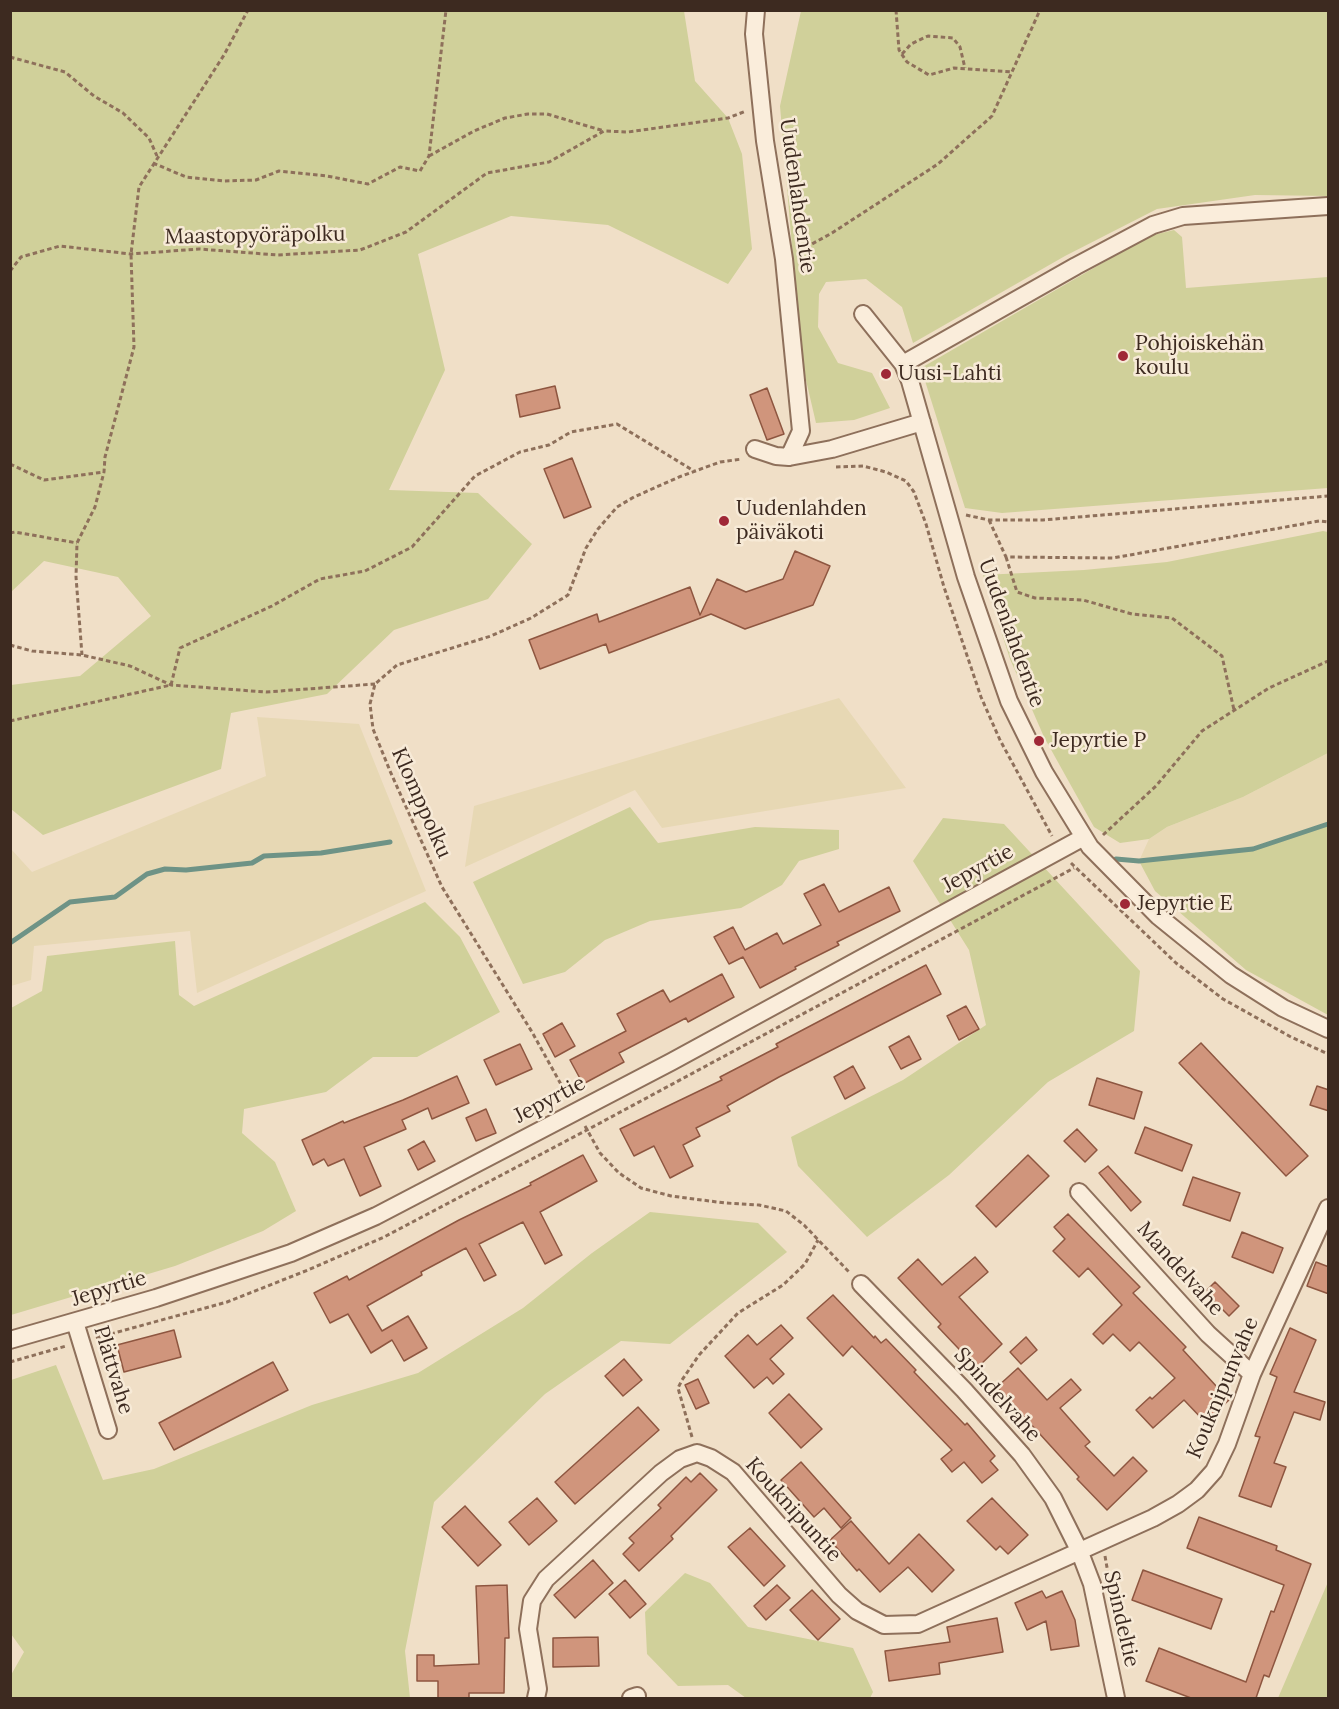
<!DOCTYPE html>
<meta charset="utf-8">
<style>
body{margin:0}
#map{position:relative;width:1339px;height:1709px;overflow:hidden;background:#f0dfc7;font-family:Lora,serif}
canvas{display:block}
.frame{position:absolute;inset:0;border:12px solid #3d2a20;pointer-events:none}
</style>
<div id="map">
<canvas width="1339" height="1709"></canvas>
<div class="frame"></div>
</div>
<script>
const c = document.querySelector('canvas').getContext('2d');
c.lineJoin = 'round';
function paint(path, color) { c.fillStyle = color; c.fill(path, 'evenodd'); }
const toPath = rows => new Path2D(rows.map(r => 'M' + r).join(''));
function stroke(path, color, width, dash) { c.strokeStyle = color; c.lineWidth = width; c.lineCap = dash ? 'butt' : 'round'; c.setLineDash(dash || []); c.stroke(path); }
function write(font, color, halo, rows, align = 'center') {
  c.font = font + ' Lora,serif'; c.lineWidth = 5; c.setLineDash([]); c.textBaseline = 'middle'; c.strokeStyle = halo; c.fillStyle = color; for (const [text, x, y, turn = 0] of rows) {
    c.save(); c.translate(x, y); c.rotate((+turn || 0) * Math.PI / 180); c.textAlign = isNaN(turn) ? turn : align; if (halo) c.strokeText(text, 0, 0); c.fillText(text, 0, 0); c.restore();
  }
}
paint(toPath([
 [839,698,906,788,662,828,635,790,465,867,474,806],
 [257,717,359,724,426,891,197,993,190,931,34,946,31,980,11,986,11,849,32,872,266,776],
 [1328,753,1328,824,1253,849,1139,861,1149,839,1167,827,1243,797]
]), '#e7d8b4');
paint(toPath([
 [11,10,684,11,695,81,728,118,742,154,752,249,728,284,608,225,511,216,418,254,445,370,389,490,478,493,532,544,488,599,394,630,327,694,231,713,221,769,43,835,11,809,11,685,80,676,151,616,118,577,44,561,11,592],
 [801,11,1328,11,1328,196,1255,195,1157,209,1065,256,913,343,902,307,866,279,826,282,819,294,818,327,838,363,872,373,890,408,854,420,816,423,802,363,780,106],
 [1174,230,1182,237,1186,288,1328,277,1328,488,1002,513,965,508,921,368,1149,236],
 [1323,531,1328,532,1328,753,1243,797,1167,827,1149,839,1120,843,1094,827,1044,737,1010,659,983,575,1084,570,1167,562],
 [630,807,658,843,755,827,839,830,839,849,799,861,782,885,741,908,650,921,605,940,565,972,523,984,473,882],
 [943,818,1004,824,1140,971,1134,1031,1048,1082,949,1175,867,1237,798,1166,791,1137,903,1080,986,1025,969,950,913,861],
 [1328,824,1328,1015,1246,970,1155,891,1139,861,1253,849],
 [425,902,460,937,500,1012,417,1057,373,1057,326,1092,244,1109,242,1133,275,1162,296,1211,263,1231,175,1266,11,1315,11,1008,42,991,47,956,175,941,179,995,194,1006],
 [650,1212,758,1223,787,1252,670,1344,621,1341,545,1394,434,1502,405,1651,410,1698,11,1698,11,1675,24,1652,11,1634,11,1380,56,1365,103,1480,154,1469,312,1405,418,1373,523,1308,592,1253],
 [685,1573,710,1583,748,1627,853,1648,873,1692,870,1698,746,1698,728,1685,678,1686,647,1654,645,1612],
 [1328,1582,1328,1698,1278,1698]
]), '#d0d09a');
stroke(toPath([
 [1116,859,1139,861,1253,849,1328,824],
 [10,943,70,902,115,897,147,874,165,869,186,870,252,863,264,856,321,853,390,842]
]), '#6e9386', 5);
const building = toPath([
 [555,386,560,408,520,417,516,395,555,386],
 [767,388,784,434,767,440,750,395,767,388],
 [572,458,591,507,564,518,544,469,572,458],
 [795,551,830,566,813,605,745,629,711,614,609,653,606,644,540,669,529,640,597,614,599,622,690,587,700,615,717,579,746,592,783,579,795,551],
 [824,884,839,912,889,887,900,911,837,942,839,945,795,967,796,969,760,988,743,957,729,964,714,937,733,927,745,950,777,933,783,944,821,925,804,894,824,884],
 [926,965,941,994,779,1077,727,1106,730,1111,696,1128,700,1136,683,1145,693,1166,670,1178,654,1146,634,1156,620,1129,722,1080,720,1077,778,1047,776,1044,926,965],
 [722,974,734,997,688,1022,686,1018,619,1053,624,1062,583,1084,570,1060,626,1031,617,1014,663,990,670,1002,722,974],
 [966,1006,979,1029,959,1040,947,1016,966,1006],
 [562,1023,575,1046,555,1057,543,1034,562,1023],
 [909,1036,921,1059,901,1069,889,1047,909,1036],
 [1201,1043,1308,1156,1286,1176,1179,1063,1201,1043],
 [520,1044,532,1069,496,1085,484,1060,520,1044],
 [853,1066,865,1088,845,1099,834,1077,853,1066],
 [457,1076,469,1103,432,1119,428,1108,402,1120,406,1129,364,1147,381,1186,360,1196,344,1159,328,1166,324,1159,313,1165,302,1140,343,1121,344,1123,403,1100,457,1076],
 [1097,1078,1142,1092,1134,1119,1089,1105,1097,1078],
 [1317,1086,1329,1090,1329,1111,1310,1105,1317,1086],
 [486,1109,496,1133,476,1141,466,1118,486,1109],
 [1145,1127,1192,1145,1182,1171,1135,1153,1145,1127],
 [1077,1129,1097,1150,1085,1162,1064,1141,1077,1129],
 [424,1141,435,1161,418,1170,408,1150,424,1141],
 [583,1155,597,1181,540,1212,562,1255,545,1264,523,1222,479,1244,496,1275,484,1281,466,1248,421,1272,422,1275,367,1306,382,1331,408,1316,427,1348,404,1361,392,1340,371,1353,348,1314,330,1323,314,1293,347,1276,349,1280,459,1220,531,1185,530,1183,583,1155],
 [1028,1155,1049,1176,996,1227,976,1206,1028,1155],
 [1108,1166,1141,1202,1131,1211,1099,1173,1108,1166],
 [1193,1177,1240,1193,1230,1221,1183,1205,1193,1177],
 [1068,1214,1140,1287,1133,1293,1186,1347,1183,1350,1229,1400,1205,1422,1184,1400,1153,1428,1136,1410,1150,1397,1152,1399,1175,1378,1139,1342,1130,1351,1113,1334,1103,1344,1093,1334,1122,1305,1088,1268,1079,1277,1053,1251,1065,1239,1054,1227,1068,1214],
 [1242,1232,1283,1248,1273,1273,1232,1257,1242,1232],
 [975,1257,988,1272,959,1297,1002,1344,977,1368,938,1327,941,1324,898,1278,918,1259,942,1285,975,1257],
 [1316,1262,1329,1267,1329,1294,1307,1286,1316,1262],
 [1215,1282,1239,1306,1229,1316,1205,1292,1215,1282],
 [833,1295,874,1338,875,1336,881,1343,886,1339,916,1370,914,1372,965,1425,967,1423,995,1456,990,1461,998,1470,982,1483,964,1462,952,1472,941,1459,952,1450,852,1346,843,1356,807,1318,833,1295],
 [781,1325,793,1338,770,1359,784,1374,773,1384,767,1377,754,1388,725,1356,748,1335,757,1345,781,1325],
 [1290,1328,1316,1340,1294,1392,1325,1402,1320,1420,1294,1412,1274,1463,1286,1467,1271,1507,1239,1496,1260,1437,1255,1436,1277,1377,1270,1374,1290,1328],
 [174,1330,181,1357,124,1372,117,1345,174,1330],
 [1026,1337,1037,1350,1021,1364,1010,1352,1026,1337],
 [624,1359,642,1380,623,1396,605,1376,624,1359],
 [273,1362,288,1390,174,1450,159,1423,273,1362],
 [1018,1368,1047,1400,1071,1379,1081,1390,1060,1408,1090,1442,1085,1446,1114,1476,1133,1457,1147,1471,1107,1510,1077,1479,1079,1477,997,1387,1018,1368],
 [698,1379,709,1403,696,1409,685,1385,698,1379],
 [789,1394,822,1429,801,1448,769,1413,789,1394],
 [638,1407,659,1430,575,1504,555,1482,638,1407],
 [801,1462,851,1518,841,1528,824,1508,814,1517,781,1480,801,1462],
 [700,1473,717,1490,671,1536,673,1539,639,1571,623,1554,634,1543,629,1538,661,1508,658,1505,686,1477,691,1482,700,1473],
 [537,1498,557,1521,529,1545,509,1522,537,1498],
 [992,1498,1028,1535,1008,1554,1000,1546,996,1550,967,1521,992,1498],
 [465,1506,501,1545,478,1566,442,1527,465,1506],
 [1199,1517,1277,1546,1276,1550,1311,1564,1269,1677,1264,1675,1256,1698,1191,1698,1146,1681,1159,1648,1246,1682,1271,1611,1274,1612,1284,1585,1187,1548,1199,1517],
 [851,1521,889,1564,919,1534,954,1570,932,1592,908,1567,880,1592,859,1569,857,1571,830,1540,851,1521],
 [750,1528,785,1566,764,1586,728,1547,750,1528],
 [593,1560,613,1583,575,1618,554,1595,593,1560],
 [1143,1570,1222,1599,1211,1629,1132,1600,1143,1570],
 [625,1580,646,1604,630,1618,609,1594,625,1580],
 [507,1585,509,1638,505,1638,504,1693,469,1693,469,1698,438,1698,438,1681,417,1681,417,1655,434,1655,434,1666,479,1664,476,1586,507,1585],
 [777,1585,790,1598,766,1620,754,1606,777,1585],
 [812,1590,840,1619,818,1640,790,1610,812,1590],
 [1042,1591,1046,1598,1062,1591,1075,1620,1079,1646,1051,1650,1046,1621,1027,1630,1015,1603,1042,1591],
 [997,1618,1003,1652,939,1663,940,1674,889,1681,885,1651,950,1642,947,1627,997,1618],
 [598,1637,599,1666,553,1667,553,1638,598,1637]
]);
paint(building, '#d0957c');
stroke(building, '#8e5640', 1.5);
const minor = toPath([
 [756,10,754,34,765,141,784,259,801,431,789,457],
 [863,314,903,364,910,381,966,577,1009,701,1044,772,1090,847,1158,916,1231,975,1283,1008,1328,1029],
 [903,364,1076,266,1153,225,1183,216,1328,206],
 [755,449,776,456,789,457,832,449,922,422],
 [1079,1192,1208,1334,1252,1374],
 [861,1284,964,1390,1022,1455,1053,1498,1079,1550,1092,1584,1116,1698],
 [75,1322,108,1430],
 [10,1340,156,1298,291,1253,376,1216,671,1062,1084,837],
 [536,1698,538,1689,528,1629,532,1601,546,1579,661,1473,680,1459,697,1453,711,1458,733,1472,839,1595,857,1611,884,1625,918,1624,1153,1518,1178,1504,1197,1490,1214,1471,1227,1444,1252,1374,1328,1208],
 [631,1698,637,1696]
]);
stroke(minor, '#8e705b', 20);
stroke(toPath([
 [896,10,899,50,907,62,929,75,954,68,1012,72],
 [902,54,911,44,928,36,953,38,960,47,965,68],
 [10,57,65,72,94,96,123,113,149,138,157,156],
 [429,156,474,131,505,118,528,114,547,114,604,131],
 [153,163,186,177,224,181,256,180,279,171,327,176,368,184,400,167,420,171,429,156,446,10],
 [799,251,832,233,938,164,992,116,1040,10],
 [10,271,21,257,60,246,131,254,199,249,278,255,360,250,406,232,487,173,549,162,604,131,628,132,728,118,746,111],
 [10,464,44,480,104,472],
 [836,467,863,466,886,472,906,481,914,492,926,524,944,587,981,697,1000,740,1052,836],
 [966,515,989,520,1043,520,1328,496],
 [989,520,1006,557,1113,558,1319,521,1328,522],
 [10,533,15,532,77,543],
 [1006,557,1017,592,1035,598,1083,600,1132,614,1172,618,1222,656,1234,710],
 [10,645,32,651,82,655,130,666,171,685,266,692,375,684],
 [82,655,76,577,77,543,95,507,104,472,105,457,134,347,131,254,139,187,224,55,248,10],
 [10,721,171,685,180,648,272,606,320,579,365,571,412,547,475,476,520,452,549,445,571,432,617,424,694,471],
 [1103,835,1156,786,1202,731,1269,688,1328,661],
 [1071,863,1176,963,1223,999,1291,1037,1328,1054],
 [568,1097,532,1032,442,887,390,771,373,729,370,704,375,684,397,665,491,636,531,618,568,595,586,548,598,529,617,507,634,497,679,477,720,462,742,459],
 [585,1126,600,1153,619,1173,641,1188,671,1196,725,1203,759,1205,786,1211,804,1225,849,1272],
 [96,1338,227,1302,308,1270,384,1237,587,1130,1074,868],
 [10,1362,66,1346],
 [692,1437,678,1388,682,1380,699,1355,738,1313,783,1285,805,1264,818,1240],
 [1105,1556,1109,1579]
]), '#8e705b', 3, [4.5, 3]);
stroke(minor, '#faeddb', 16);
for (const [x, y, r, color] of [
 [1123,356,6,"#9f2837"],
 [886,374,6,"#9f2837"],
 [724,521,6,"#9f2837"],
 [1039,741,6,"#9f2837"],
 [1125,904,6,"#9f2837"]
]) { const dot = new Path2D(); dot.arc(x, y, r, 0, 2 * Math.PI); c.fillStyle = color; c.fill(dot); stroke(dot, '#f7ead7', 2); }
write('21px', '#3d2a20', '#f7ead7', [
 ["Uudenlahdentie",797,196,82],
 ["Maastopyöräpolku",255,236,-1],
 ["Uudenlahdentie",1011,633,70],
 ["Klomppolku",421,803,66],
 ["Jepyrtie",978,869,-29],
 ["Jepyrtie",550,1100,-28],
 ["Mandelvahe",1180,1269,48],
 ["Jepyrtie",109,1289,-17],
 ["Plättvahe",113,1370,73],
 ["Kouknipunvahe",1223,1388,-67],
 ["Spindelvahe",997,1395,48],
 ["Kouknipuntie",793,1510,48],
 ["Spindeltie",1121,1619,77]
]);
write('21px', '#3d2a20', '#f7ead7', [
 ["Pohjoiskehän",1135,344],
 ["koulu",1135,368],
 ["Uusi-Lahti",898,374],
 ["Uudenlahden",736,509],
 ["päiväkoti",736,533],
 ["Jepyrtie P",1051,741],
 ["Jepyrtie E",1137,904]
], 'left');
</script>
